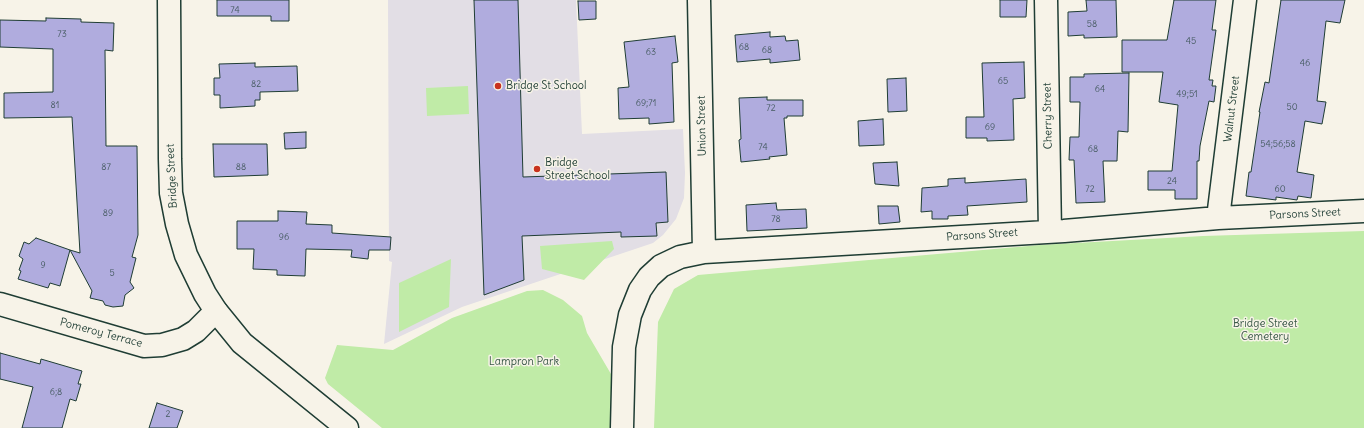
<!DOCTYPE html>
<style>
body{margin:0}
canvas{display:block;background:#f7f3e8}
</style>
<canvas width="1364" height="428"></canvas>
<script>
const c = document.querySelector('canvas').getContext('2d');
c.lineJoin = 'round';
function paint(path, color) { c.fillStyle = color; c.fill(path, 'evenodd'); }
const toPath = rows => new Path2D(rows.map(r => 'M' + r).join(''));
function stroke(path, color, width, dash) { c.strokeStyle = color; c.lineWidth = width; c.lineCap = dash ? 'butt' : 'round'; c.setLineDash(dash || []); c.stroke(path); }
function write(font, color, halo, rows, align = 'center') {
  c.font = font + ' Delius,sans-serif'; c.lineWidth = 3; c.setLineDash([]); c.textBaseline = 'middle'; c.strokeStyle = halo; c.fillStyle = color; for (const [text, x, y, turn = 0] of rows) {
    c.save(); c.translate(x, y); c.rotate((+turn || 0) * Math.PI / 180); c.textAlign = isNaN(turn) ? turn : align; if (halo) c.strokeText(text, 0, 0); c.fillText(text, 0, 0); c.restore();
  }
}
paint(toPath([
 [388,0,576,0,582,134,683,129,685,173,684,198,676,219,663,235,653,243,462,307,384,344,392,262,389,261]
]), '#e2dee5');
paint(toPath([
 [468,86,469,114,427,116,426,88],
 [1364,231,1364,428,654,428,658,322,674,289,698,275,1040,245,1203,236],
 [612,241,614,249,584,280,542,269,540,246],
 [451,259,449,307,399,332,399,283],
 [543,290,563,300,582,316,587,333,618,386,615,428,382,428,328,384,325,378,337,345,393,350,452,318,527,291]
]), '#c0eba7');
const building = toPath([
 [217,0,289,0,289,21,271,21,271,16,217,16,217,0],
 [474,0,518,0,523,177,666,172,668,222,656,223,657,236,621,237,621,232,522,236,524,280,484,295,474,0],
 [1000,0,1027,0,1026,17,1000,17,1000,0],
 [1086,0,1116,0,1117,37,1084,38,1084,35,1068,36,1068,12,1087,11,1086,0],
 [1174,0,1216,0,1212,30,1216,30,1209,80,1213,80,1212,86,1216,86,1214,102,1209,101,1200,146,1199,161,1197,161,1197,199,1175,199,1175,190,1148,190,1148,171,1172,171,1178,105,1159,102,1163,72,1122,72,1122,40,1167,40,1174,0],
 [1281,0,1345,0,1340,23,1326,21,1317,101,1326,102,1322,124,1305,121,1297,172,1314,175,1311,198,1298,196,1297,200,1276,197,1276,200,1246,196,1249,172,1251,172,1260,112,1259,112,1265,82,1269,83,1281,0],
 [578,1,596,1,596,19,579,20,578,1],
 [46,18,81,19,81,22,114,23,113,51,105,50,106,146,137,146,138,235,132,257,136,258,130,282,134,288,125,295,123,306,113,307,105,305,103,301,90,298,92,291,70,250,80,253,72,117,4,118,4,93,53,92,53,49,0,47,0,20,46,21,46,18],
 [770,32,770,37,785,36,786,41,798,40,800,60,770,63,770,59,737,62,735,35,770,32],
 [675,36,678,62,672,63,674,122,649,124,649,118,619,119,618,88,629,87,624,42,675,36],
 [1024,62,1025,98,1013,99,1014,140,987,141,987,138,966,138,966,117,984,117,982,63,1024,62],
 [255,63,255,67,297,66,298,91,260,92,260,100,255,100,255,106,220,108,220,95,214,95,214,78,220,78,219,64,255,63],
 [1129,73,1128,132,1118,131,1117,161,1103,161,1105,202,1076,203,1074,160,1069,160,1070,137,1079,137,1080,102,1070,102,1070,77,1084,77,1084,74,1129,73],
 [906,78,907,111,888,112,887,79,906,78],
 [767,97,767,100,803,100,803,116,787,116,787,118,784,118,787,155,769,157,770,159,741,162,739,140,741,139,739,98,767,97],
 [883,119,884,145,859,146,858,121,883,119],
 [306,132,306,148,285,149,284,133,306,132],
 [213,144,267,144,268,175,214,177,213,144],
 [897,162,899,186,875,184,873,163,897,162],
 [965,178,965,183,1026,179,1027,202,967,206,968,215,948,216,948,219,932,219,932,211,921,212,922,188,948,186,948,179,965,178],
 [776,203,777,210,806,209,807,228,747,231,746,205,776,203],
 [878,206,898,206,900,222,879,224,878,206],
 [278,211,307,212,306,224,332,225,332,233,391,237,390,250,369,250,368,259,351,257,352,250,306,249,305,276,277,275,277,270,253,269,254,249,237,249,237,221,278,221,278,211],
 [36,238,70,250,60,286,50,283,48,288,18,279,21,271,19,270,23,259,19,256,24,242,29,244,36,238],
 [0,353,40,364,41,359,82,371,78,384,81,384,76,401,70,399,62,428,22,428,33,387,0,379,0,353],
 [157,403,183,411,177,428,149,428,157,403]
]);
paint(building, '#b0acde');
stroke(building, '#1f3d34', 1);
const minor = toPath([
 [699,0,704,252],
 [1046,0,1050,231],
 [1218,218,1245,0],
 [0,304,144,346,162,345,183,339,196,331,216,311],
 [622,428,624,347,630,315,640,290,649,277,661,266,680,257,704,252,1064,231,1218,218,1364,211]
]);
const highway = toPath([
 [169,0,170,159,171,193,177,224,186,255,205,294,216,311,242,343,347,428]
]);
stroke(minor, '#1f3d34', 25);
stroke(highway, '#1f3d34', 25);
stroke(minor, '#f7f3e8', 22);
stroke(highway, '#f7f3e8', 22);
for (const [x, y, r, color] of [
 [498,86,4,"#c8321e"],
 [537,169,4,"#c8321e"]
]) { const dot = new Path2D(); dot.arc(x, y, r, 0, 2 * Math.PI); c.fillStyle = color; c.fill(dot); stroke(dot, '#f7f3e8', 1.5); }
write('9px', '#43595e', null, [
 ["74",235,10],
 ["58",1092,24],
 ["73",62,34],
 ["45",1191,41],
 ["68",744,47],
 ["68",767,50],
 ["63",651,52],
 ["46",1305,63],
 ["65",1003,81],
 ["82",256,84],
 ["64",1100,89],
 ["49;51",1187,94],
 ["69;71",646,103],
 ["81",55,105],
 ["50",1292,107],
 ["72",771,108],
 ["69",990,127],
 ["54;56;58",1278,144],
 ["74",763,147],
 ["68",1093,149],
 ["87",106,167],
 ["88",241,167],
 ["24",1172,181],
 ["72",1090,189],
 ["60",1280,189],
 ["89",108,213],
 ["78",776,219],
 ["96",284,237],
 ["9",43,265],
 ["5",112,273],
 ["6;8",56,392],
 ["2",168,414]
]);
write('11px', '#1f3d34', '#f7f3e8', [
 ["Bridge St School",506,86],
 ["Bridge",545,163],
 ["Street School",545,176]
], 'left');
write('11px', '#1f3d34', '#f7f3e8', [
 ["Walnut Street",1232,109,-83],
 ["Cherry Street",1048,116,-91],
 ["Union Street",702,126,-91],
 ["Bridge Street",172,176,-93],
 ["Parsons Street",1305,214,-3],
 ["Parsons Street",982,235,-4],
 ["Pomeroy Terrace",101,333,15]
]);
write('11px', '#375745', '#f7f3e8', [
 ["Bridge Street",1265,324],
 ["Cemetery",1265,337],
 ["Lampron Park",524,362]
]);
</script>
